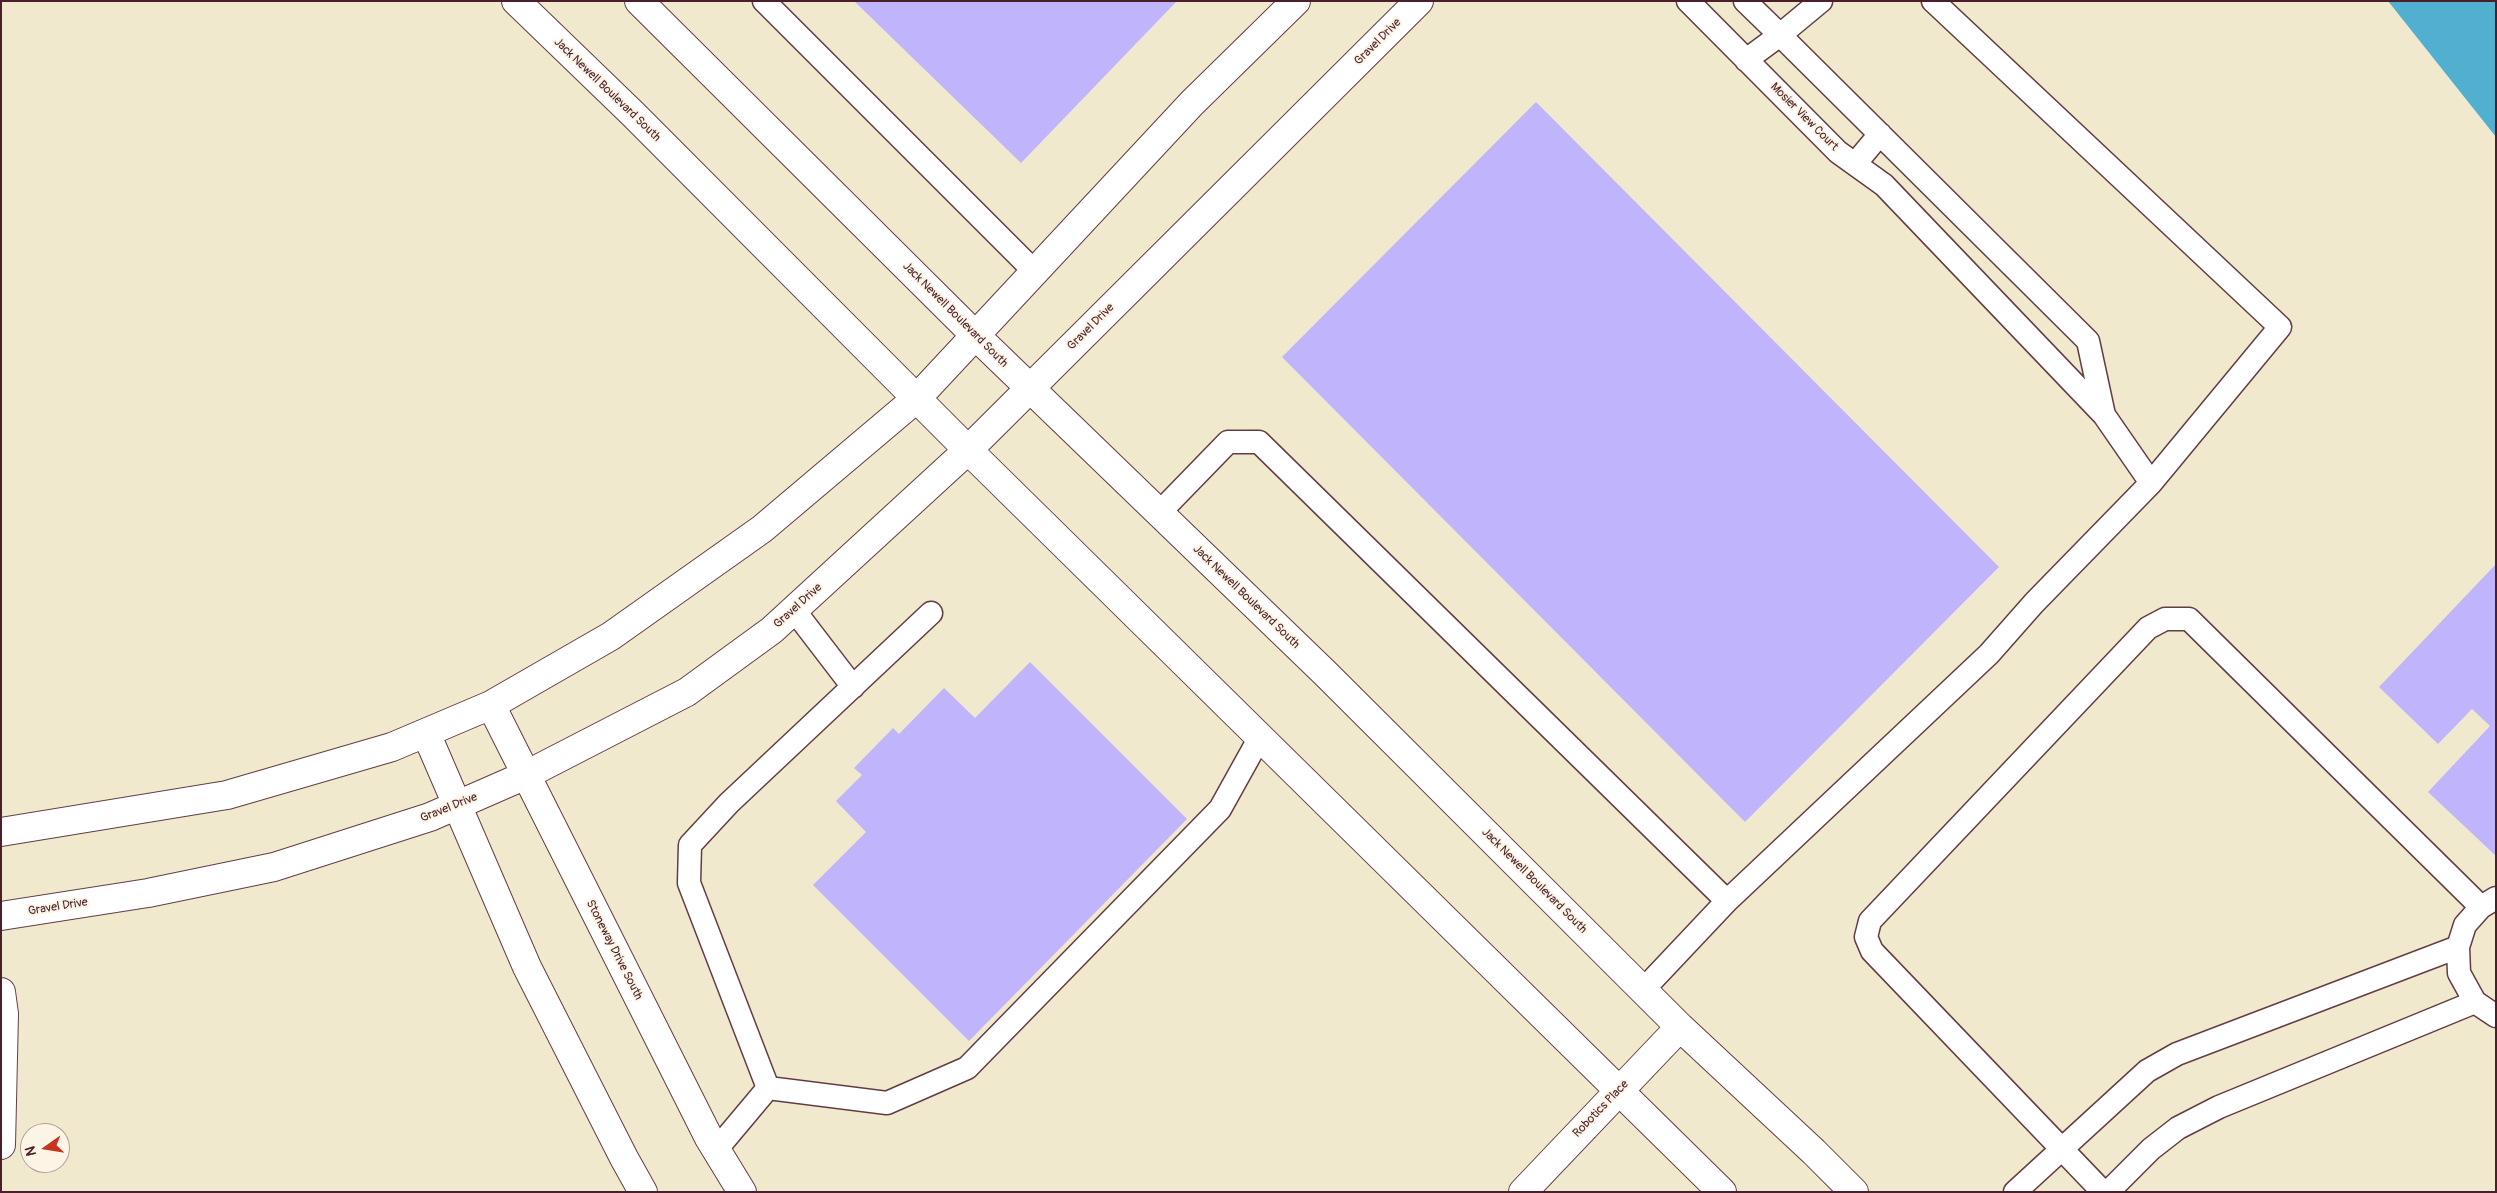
<!DOCTYPE html>
<style>
body{margin:0}
#map{position:relative;width:2497px;height:1193px;overflow:hidden;background:#f0e9ce;font-family:Pangolin,sans-serif}
canvas{display:block}
.frame{position:absolute;inset:0;border:2px solid #4a1f2b;pointer-events:none}
.north{position:absolute;left:20px;top:1123px;width:50px;height:50px;box-sizing:border-box;background:#fcf5e5;border:1px solid #b59f9b;border-radius:50%;rotate:257deg;font-size:14px;font-weight:700;line-height:20px;text-align:center;color:#4a1f2b}
.north::after{content:'';display:block;margin:auto;width:18px;height:22px;background:#c8321e;clip-path:polygon(50% 0,100% 100%,50% 72%,0 100%)}
</style>
<div id="map">
<canvas width="2497" height="1193"></canvas>
<div class="frame"></div>
<div class="north">N</div>
</div>
<script>
const c = document.querySelector('canvas').getContext('2d');
c.lineJoin = 'round';
function paint(path, color) { c.fillStyle = color; c.fill(path, 'evenodd'); }
const toPath = rows => new Path2D(rows.map(r => 'M' + r).join(''));
function stroke(path, color, width, dash) { c.strokeStyle = color; c.lineWidth = width; c.lineCap = dash ? 'butt' : 'round'; c.setLineDash(dash || []); c.stroke(path); }
function write(font, color, halo, rows, align = 'center') {
  c.font = font + ' Pangolin,sans-serif'; c.lineWidth = 4; c.setLineDash([]); c.textBaseline = 'middle'; c.strokeStyle = halo; c.fillStyle = color; for (const [text, x, y, turn = 0] of rows) {
    c.save(); c.translate(x, y); c.rotate((+turn || 0) * Math.PI / 180); c.textAlign = isNaN(turn) ? turn : align; if (halo) c.strokeText(text, 0, 0); c.fillText(text, 0, 0); c.restore();
  }
}
paint(toPath([
 [2388,1,2496,1,2496,137]
]), '#51afd0');
paint(toPath([
 [854,1,1177,1,1021,163],
 [1536,102,1999,567,1745,822,1282,357],
 [2496,564,2496,856,2428,792,2490,726,2472,709,2438,744,2379,687],
 [1030,662,1187,819,969,1041,813,885,866,832,836,801,862,775,854,768,893,728,899,734,944,688,975,718]
]), '#c0b4fd');
const lane = toPath([
 [764,1,1035,272],
 [1745,1,1780,35,1821,1],
 [1933,1,2280,327,2151,483],
 [1746,60,1780,35,2088,341,2104,415],
 [1855,164,1880,134],
 [1159,513,1228,442,1259,442,1727,901],
 [794,610,853,687],
 [2496,898,2481,907,2465,925,2458,947,2459,973,2475,1002,2496,1016],
 [1643,990,1727,901,1989,654,2034,603,2151,483,2104,415,1884,185,1838,152,1688,1],
 [768,1088,887,1103,967,1068,1220,809,1260,737],
 [768,1088,689,883,690,845,729,803,931,613],
 [716,1150,768,1088],
 [2015,1192,2147,1071,2177,1054,2458,947],
 [2103,1192,1872,951,1866,937,1870,921,2148,628,2165,619,2189,619,2481,907],
 [2108,1192,2151,1149,2178,1128,2219,1107,2475,1002]
]);
const street = toPath([
 [516,1,633,114,968,450,1722,1192],
 [639,1,976,336,1325,673,1680,1027,1814,1152,1854,1192],
 [491,705,709,1138,742,1192],
 [426,733,527,967,624,1158,643,1192],
 [1,832,227,795,392,747,491,705,611,636,762,529,917,398,1192,103,1296,1],
 [1,916,148,893,274,867,430,817,526,775,687,692,772,630,968,450,1419,1],
 [1,992,4,1014,1,1145],
 [1523,1192,1680,1027]
]);
stroke(lane, '#633d43', 25);
stroke(street, '#633d43', 30);
stroke(lane, '#fff', 22);
stroke(street, '#fff', 28);
write('12px', '#4a1f2b', '#fcf5e5', [
 ["Gravel Drive",1378,42,-45],
 ["Jack Newell Boulevard South",607,90,44],
 ["Mosier View Court",1804,117,45],
 ["Jack Newell Boulevard South",955,315,45],
 ["Gravel Drive",1091,327,-45],
 ["Jack Newell Boulevard South",1246,597,44],
 ["Gravel Drive",798,606,-42],
 ["Gravel Drive",449,808,-22],
 ["Jack Newell Boulevard South",1534,881,45],
 ["Gravel Drive",58,907,-9],
 ["Stoneway Drive South",614,950,63],
 ["Robotics Place",1601,1109,-46]
]);
</script>
